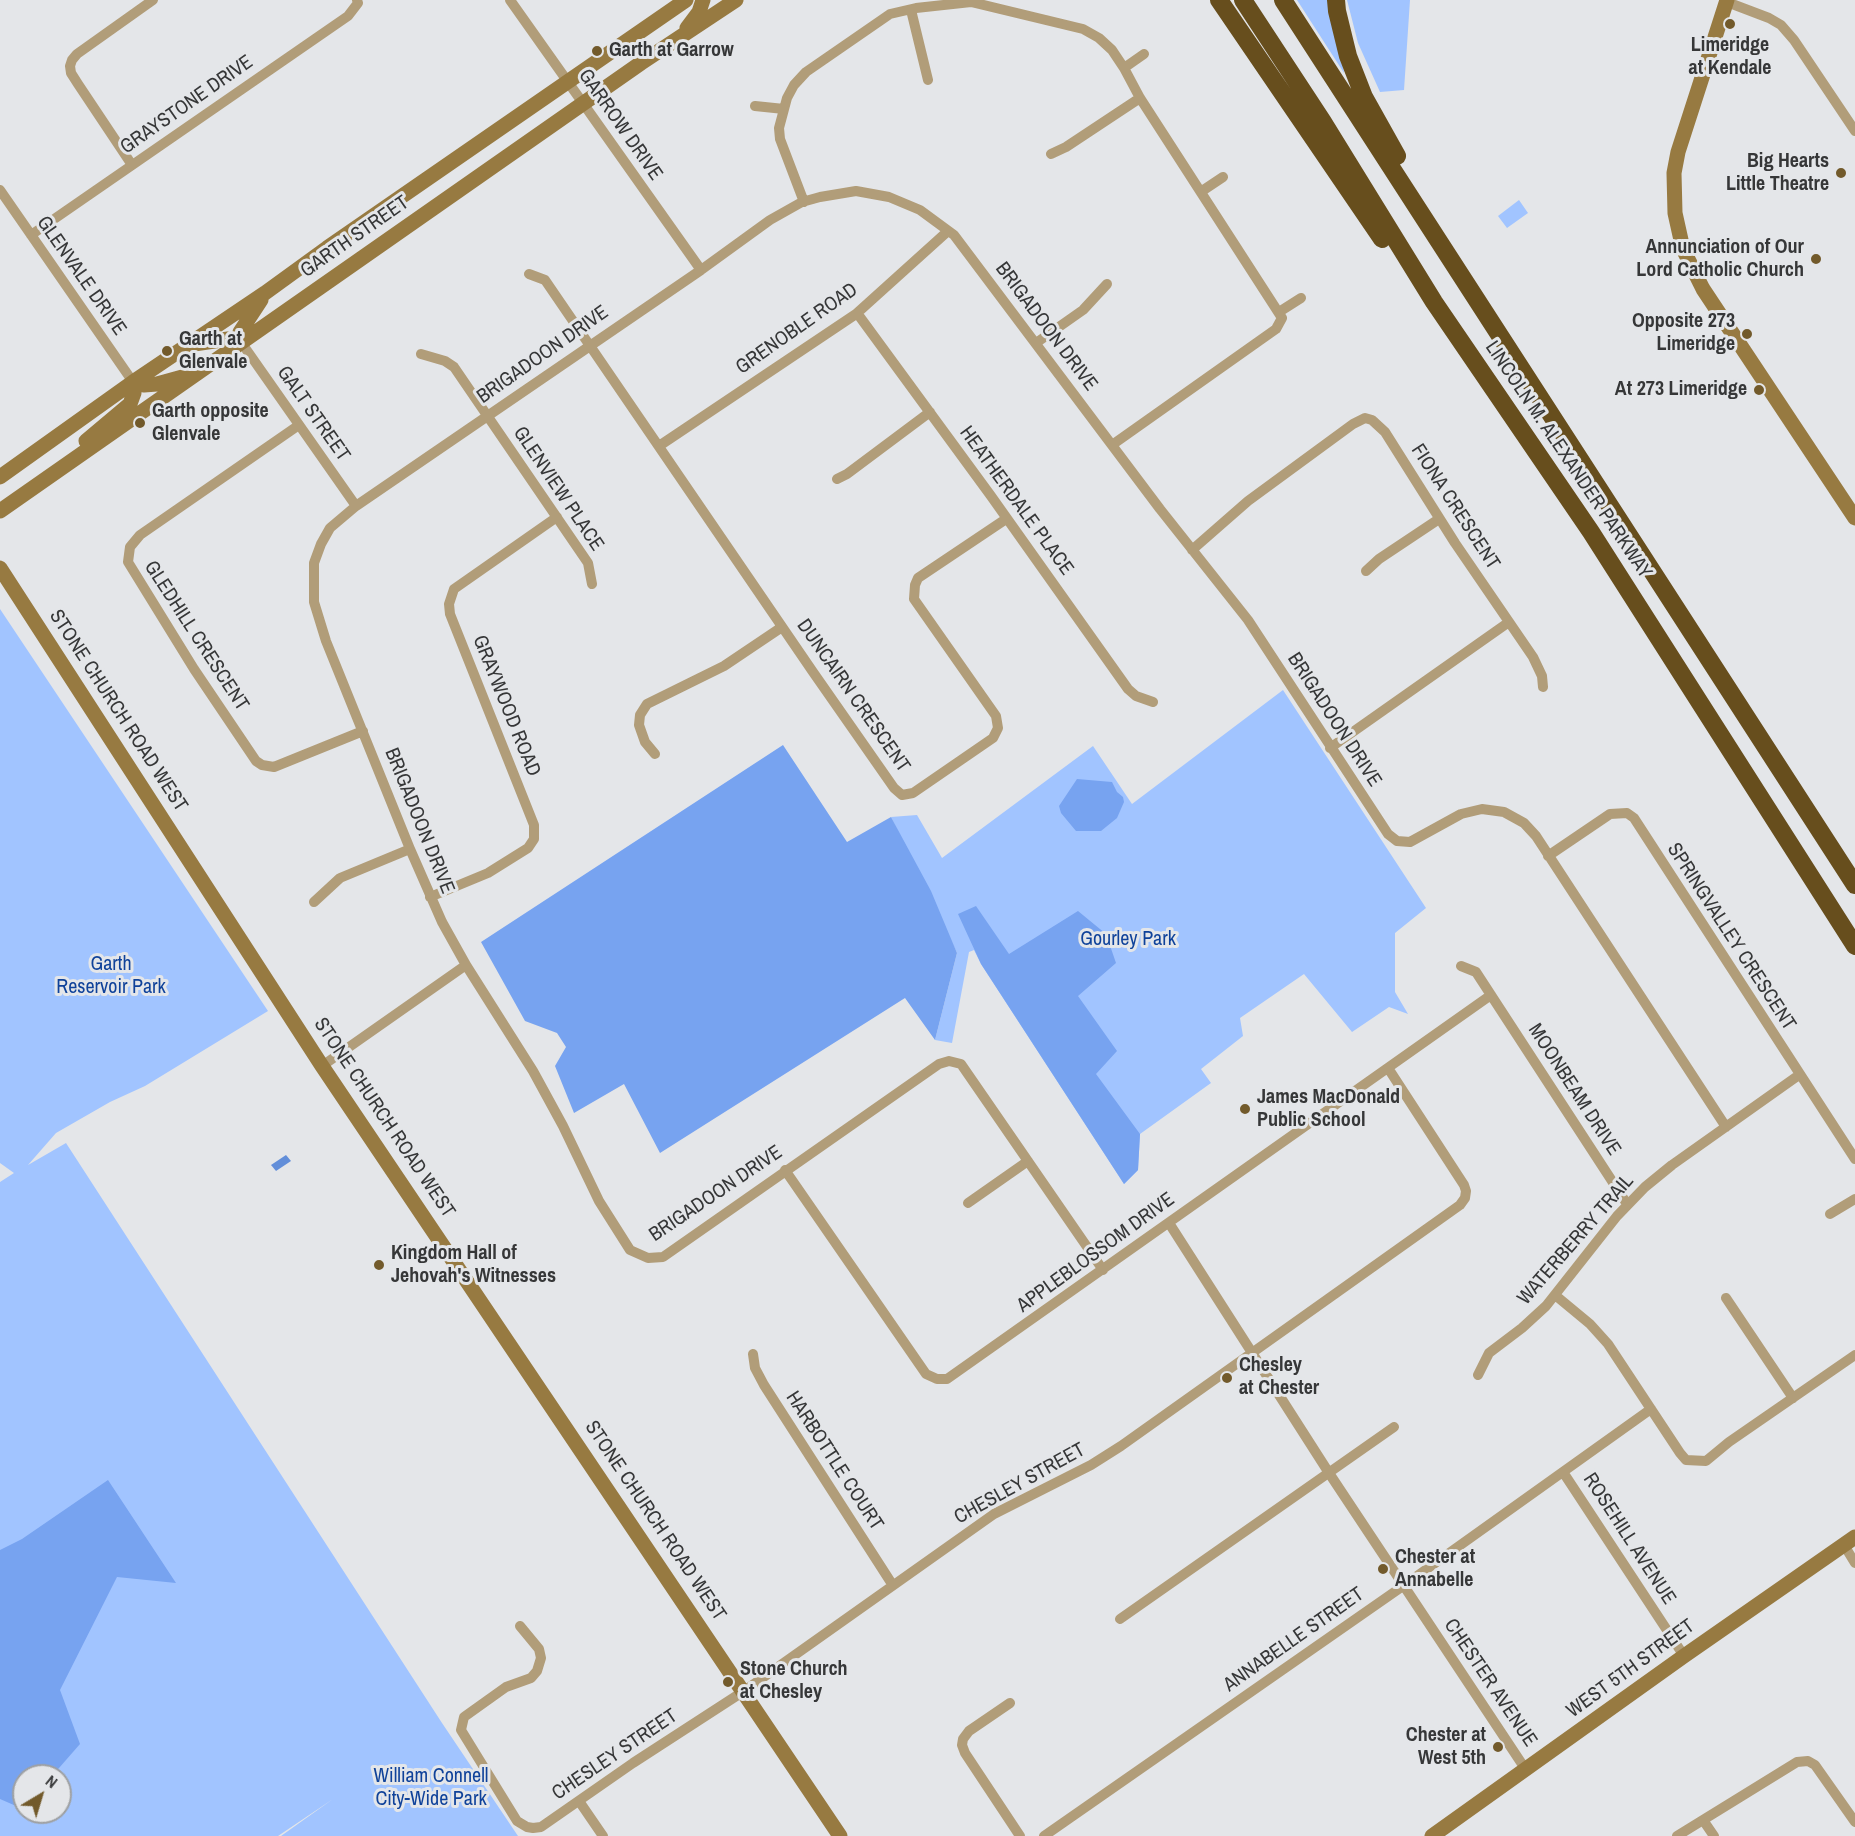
<!DOCTYPE html>
<style>
body{margin:0}
#map{position:relative;width:1855px;height:1836px;overflow:hidden;background:#e4e6e9;font-family:"Archivo Narrow",sans-serif}
canvas{display:block}
.north{position:absolute;left:12px;top:1764px;width:60px;height:60px;box-sizing:border-box;background:#e4e6e9;border:2px solid #9ea0a2;border-radius:50%;rotate:38deg;font-size:16px;font-weight:700;line-height:24px;text-align:center;color:#363738}
.north::after{content:'';display:block;margin:auto;width:21px;height:27px;background:#725a2b;clip-path:polygon(50% 0,100% 100%,50% 72%,0 100%)}
</style>
<div id="map">
<canvas width="1855" height="1836"></canvas>
<div class="north">N</div>
</div>
<script>
const c = document.querySelector('canvas').getContext('2d');
c.lineJoin = 'round';
function paint(path, color) { c.fillStyle = color; c.fill(path, 'evenodd'); }
const toPath = rows => new Path2D(rows.map(r => 'M' + r).join(''));
function stroke(path, color, width, dash) { c.strokeStyle = color; c.lineWidth = width; c.lineCap = dash ? 'butt' : 'round'; c.setLineDash(dash || []); c.stroke(path); }
function write(font, color, halo, rows, align = 'center') {
  c.font = font + ' "Archivo Narrow",sans-serif'; c.lineWidth = 6; c.setLineDash([]); c.textBaseline = 'middle'; c.strokeStyle = halo; c.fillStyle = color; for (const [text, x, y, turn = 0] of rows) {
    c.save(); c.translate(x, y); c.rotate((+turn || 0) * Math.PI / 180); c.textAlign = isNaN(turn) ? turn : align; if (halo) c.strokeText(text, 0, 0); c.fillText(text, 0, 0); c.restore();
  }
}
paint(toPath([
 [1297,0,1335,0,1344,73],
 [1347,0,1410,0,1404,90,1380,92,1358,43],
 [1519,200,1528,213,1507,228,1498,216],
 [0,609,268,1011,145,1086,110,1102,56,1133,28,1165,66,1143,442,1723,518,1836,281,1836,333,1799,278,1836,0,1836,0,1182,14,1173,0,1163],
 [24,1776,60,1776,60,1812,24,1812],
 [1283,690,1426,908,1395,933,1395,992,1408,1014,1389,1007,1352,1032,1304,974,1240,1018,1243,1036,1201,1069,1211,1083,1140,1134,1138,1170,1124,1184,981,964,974,950,969,952,952,1043,935,1040,957,953,891,817,917,815,942,858,1093,746,1132,804]
]), '#a1c4ff');
paint(toPath([
 [783,745,847,842,891,817,931,891,957,953,935,1040,905,998,660,1153,624,1084,574,1113,555,1066,566,1047,557,1033,525,1021,481,942],
 [1077,779,1112,782,1117,792,1123,797,1124,802,1117,818,1101,831,1076,831,1061,813,1059,806],
 [976,906,1009,954,1078,911,1106,934,1116,963,1078,996,1117,1051,1096,1074,1140,1134,1138,1170,1124,1184,981,964,958,914],
 [108,1480,176,1583,117,1577,60,1690,80,1744,52,1776,24,1776,23,1809,0,1799,0,1550,22,1539]
]), '#77a3f0');
paint(toPath([
 [286,1155,291,1161,276,1171,271,1165]
]), '#628ed9');
stroke(toPath([
 [510,0,701,270],
 [1727,2,1769,18,1781,25,1794,40,1855,131],
 [911,10,928,80],
 [1124,68,1144,54],
 [755,106,784,109],
 [1051,154,1066,147,1140,98],
 [132,165,78,84,71,73,70,66,72,60,77,54,153,0],
 [0,190,133,382],
 [1202,191,1223,177],
 [804,202,780,139,779,128,787,98,794,85,806,72,890,14,916,8,971,2,1083,29,1099,38,1112,50,1124,68,1140,98,1282,318,1276,329,1112,445],
 [31,235,348,16,358,3,357,0],
 [529,274,545,280,813,672,894,788,902,795,913,793,993,738,998,728,996,716,914,599,915,585,918,578,1006,519],
 [1279,312,1301,298],
 [857,313,991,496,1128,689,1136,696,1153,702],
 [241,342,356,506],
 [1036,343,1083,310,1107,284],
 [421,354,445,361,454,367,588,563,592,584],
 [299,425,140,535,130,547,128,562,194,669,256,761,262,765,274,767,363,731],
 [659,446,856,314,948,231],
 [837,479,847,474,930,412],
 [1192,550,1248,501,1353,424,1365,418,1372,420,1385,432,1455,543,1533,657,1542,676,1543,687],
 [1366,571,1379,559,1439,519],
 [1330,748,1509,622],
 [655,754,645,742,639,725,640,715,647,704,724,666,782,627],
 [1548,856,1610,814,1627,813,1634,818,1855,1159],
 [430,897,488,873,528,848,534,839,534,825,450,614,449,604,454,589,557,517],
 [314,902,340,878,410,849],
 [1461,966,1476,972,1627,1204],
 [322,1066,466,965],
 [785,1170,926,1374,937,1379,947,1379,1491,995],
 [968,1203,1028,1161],
 [1830,1214,1855,1199],
 [1169,1223,1329,1473,1526,1770],
 [1103,1270,961,1064,949,1061,939,1064,663,1257,648,1258,630,1250,599,1201,563,1126,533,1071,466,965,442,922,410,849,326,641,314,602,314,563,321,544,330,528,356,506,701,270,770,220,802,202,820,197,856,191,889,197,920,210,954,235,1160,509,1248,620,1388,834,1397,841,1410,842,1461,814,1482,809,1504,812,1524,823,1536,836,1726,1127],
 [1555,1295,1590,1324,1608,1344,1680,1453,1686,1460,1706,1461,1729,1442,1855,1355],
 [1726,1298,1793,1398],
 [753,1354,755,1368,764,1385,892,1584],
 [1478,1375,1489,1353,1522,1328,1546,1306,1617,1216,1645,1187,1672,1165,1799,1075],
 [1563,1472,1684,1656],
 [1844,1545,1855,1563],
 [1120,1619,1394,1427],
 [520,1626,539,1649,541,1658,537,1671,531,1678,506,1687,464,1717,461,1730,517,1821,527,1827,533,1828,541,1827,633,1763,744,1691,994,1514,1091,1465,1121,1446,1460,1205,1465,1198,1466,1191,1464,1185,1388,1068],
 [1010,1703,969,1731,963,1739,962,1745,965,1753,1020,1836],
 [579,1801,603,1836],
 [1703,1820,1714,1836],
 [1044,1836,1403,1586,1651,1409],
 [1677,1836,1797,1762,1808,1761,1815,1765,1855,1822]
]), '#b19d79', 10);
stroke(toPath([
 [1727,0,1678,152,1674,173,1675,213,1683,249,1703,289,1855,518],
 [687,28,699,12,703,0],
 [194,344,228,339,241,342,240,332,261,300],
 [86,441,130,404,134,393,133,382,144,385,157,384,186,376],
 [0,477,133,382,265,293,327,248,686,0],
 [0,511,641,63,736,0],
 [0,568,322,1066,840,1836],
 [1432,1836,1684,1656,1855,1537]
]), '#977a41', 15);
stroke(toPath([
 [1219,0,1382,239],
 [1243,0,1323,122,1434,302,1591,532,1855,946],
 [1283,0,1855,885],
 [1336,0,1337,11,1348,56,1364,97,1397,156]
]), '#674e1d', 18);
for (const [x, y, r, color] of [
 [1730,24,6,"#725a2b"],
 [597,51,6,"#725a2b"],
 [1841,173,6,"#725a2b"],
 [1816,259,6,"#725a2b"],
 [1747,334,6,"#725a2b"],
 [167,351,6,"#725a2b"],
 [1759,390,6,"#725a2b"],
 [140,423,6,"#725a2b"],
 [1245,1109,6,"#725a2b"],
 [379,1265,6,"#725a2b"],
 [1227,1378,6,"#725a2b"],
 [1383,1569,6,"#725a2b"],
 [728,1682,6,"#725a2b"],
 [1498,1747,6,"#725a2b"]
]) { const dot = new Path2D(); dot.arc(x, y, r, 0, 2 * Math.PI); c.fillStyle = color; c.fill(dot); stroke(dot, '#e4e6e9', 2); }
write('bold 20px', '#363738', '#e4e6e9', [
 ["Limeridge",1730,46,"center"],
 ["at Kendale",1730,69,"center"],
 ["Garth at Garrow",609,51],
 ["Big Hearts",1829,162,"right"],
 ["Little Theatre",1829,185,"right"],
 ["Annunciation of Our",1804,248,"right"],
 ["Lord Catholic Church",1804,271,"right"],
 ["Opposite 273",1735,322,"right"],
 ["Limeridge",1735,345,"right"],
 ["Garth at",179,340],
 ["Glenvale",179,363],
 ["At 273 Limeridge",1747,390,"right"],
 ["Garth opposite",152,412],
 ["Glenvale",152,435],
 ["James MacDonald",1257,1098],
 ["Public School",1257,1121],
 ["Kingdom Hall of",391,1254],
 ["Jehovah's Witnesses",391,1277],
 ["Chesley",1239,1366],
 ["at Chester",1239,1389],
 ["Chester at",1395,1558],
 ["Annabelle",1395,1581],
 ["Stone Church",740,1670],
 ["at Chesley",740,1693],
 ["Chester at",1486,1736,"right"],
 ["West 5th",1486,1759,"right"]
], 'left');
write('20px', '#363738', '#e4e6e9', [
 ["GRAYSTONE DRIVE",187,105,-35],
 ["GARROW DRIVE",620,125,55],
 ["GARTH STREET",355,237,-35],
 ["GLENVALE DRIVE",81,276,55],
 ["BRIGADOON DRIVE",1046,327,53],
 ["GRENOBLE ROAD",797,329,-35],
 ["BRIGADOON DRIVE",543,355,-35],
 ["GALT STREET",313,414,55],
 ["LINCOLN M. ALEXANDER PARKWAY",1568,460,56],
 ["GLENVIEW PLACE",558,489,56],
 ["HEATHERDALE PLACE",1016,501,54],
 ["FIONA CRESCENT",1455,507,57],
 ["GLEDHILL CRESCENT",196,636,57],
 ["DUNCAIRN CRESCENT",853,696,55],
 ["GRAYWOOD ROAD",506,706,68],
 ["STONE CHURCH ROAD WEST",118,711,57],
 ["BRIGADOON DRIVE",1334,720,57],
 ["BRIGADOON DRIVE",419,821,68],
 ["SPRINGVALLEY CRESCENT",1731,937,57],
 ["MOONBEAM DRIVE",1574,1090,57],
 ["STONE CHURCH ROAD WEST",384,1118,56],
 ["BRIGADOON DRIVE",716,1194,-34],
 ["WATERBERRY TRAIL",1576,1240,-49],
 ["APPLEBLOSSOM DRIVE",1096,1253,-36],
 ["HARBOTTLE COURT",834,1461,57],
 ["CHESLEY STREET",1020,1484,-29],
 ["STONE CHURCH ROAD WEST",655,1521,56],
 ["ROSEHILL AVENUE",1629,1539,57],
 ["ANNABELLE STREET",1294,1640,-35],
 ["WEST 5TH STREET",1631,1669,-36],
 ["CHESTER AVENUE",1490,1683,56],
 ["CHESLEY STREET",615,1755,-34]
]);
write('20px', '#0f429a', '#e4e6e9', [
 ["Gourley Park",1128,940],
 ["Garth",111,965],
 ["Reservoir Park",111,988],
 ["William Connell",431,1777],
 ["City-Wide Park",431,1800]
]);
</script>
